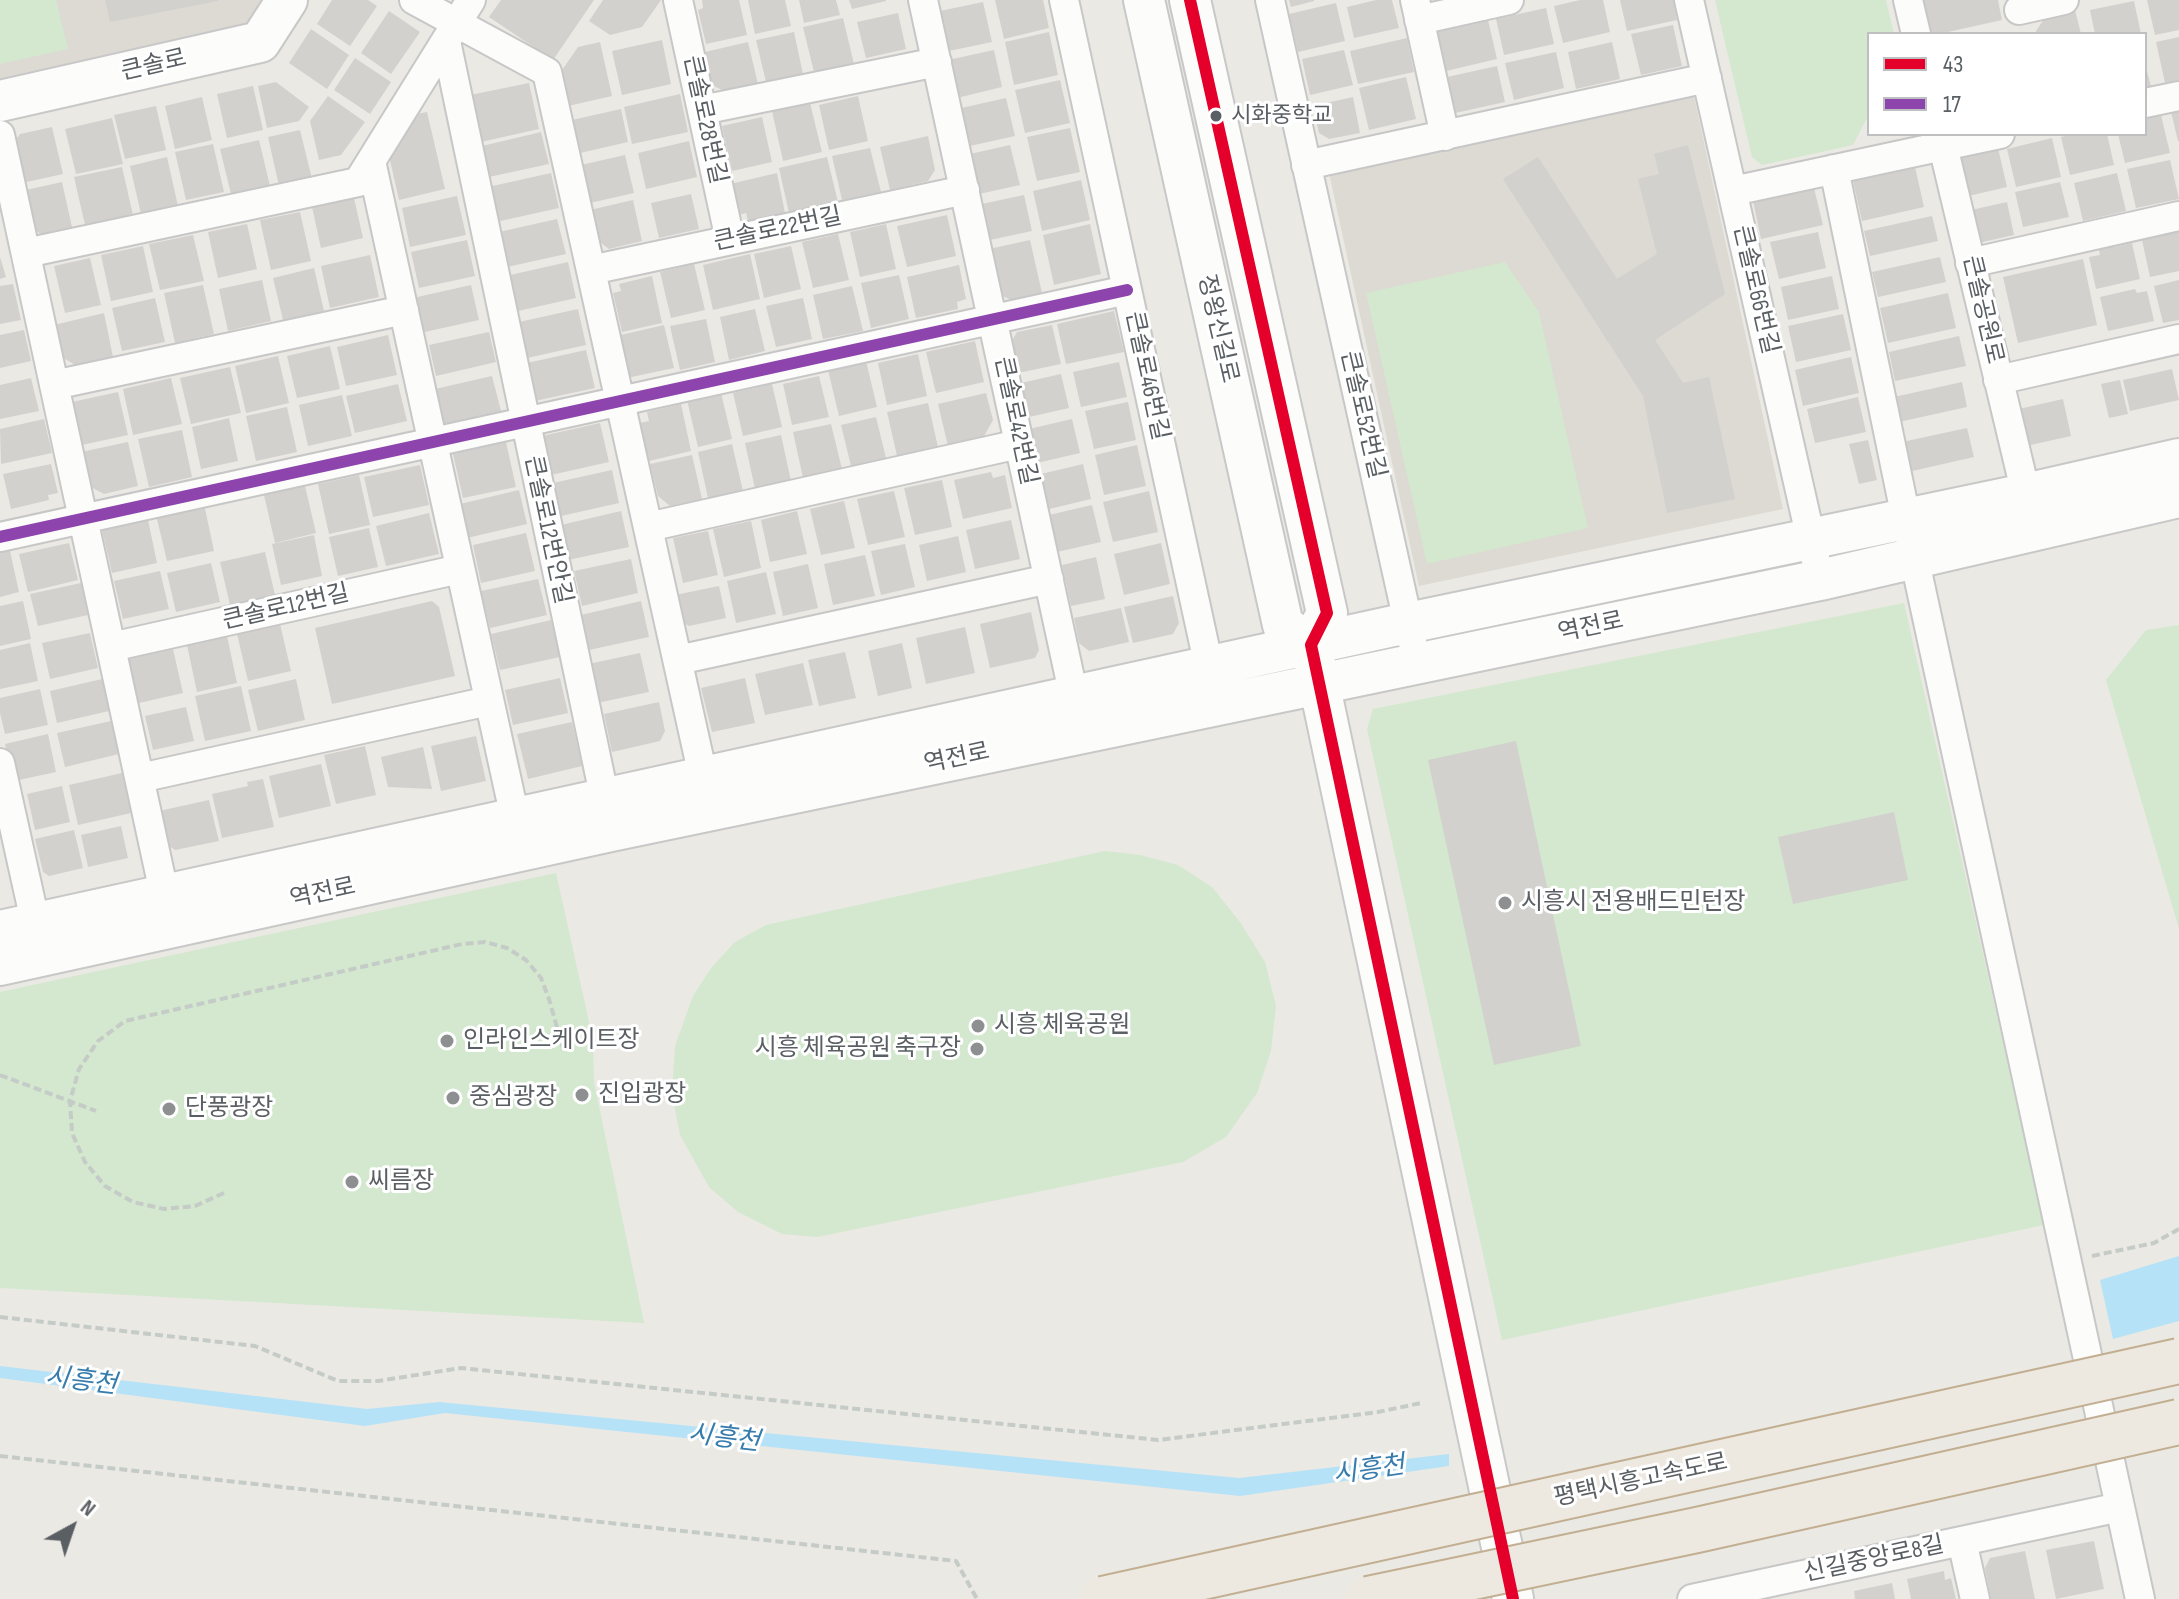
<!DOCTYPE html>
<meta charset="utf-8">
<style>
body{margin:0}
#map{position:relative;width:2179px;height:1599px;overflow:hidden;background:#ebe9e4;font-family:"Sofia Sans Condensed",sans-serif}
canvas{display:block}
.legend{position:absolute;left:1867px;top:32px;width:280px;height:104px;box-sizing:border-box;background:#fff;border:2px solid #bdbfc1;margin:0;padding:10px 14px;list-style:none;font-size:24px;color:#5a5f63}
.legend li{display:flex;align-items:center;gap:16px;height:40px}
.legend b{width:40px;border:2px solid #bdbfc1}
.north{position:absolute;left:32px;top:1487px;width:80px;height:80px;-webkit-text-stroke:6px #fff;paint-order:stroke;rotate:40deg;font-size:22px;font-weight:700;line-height:32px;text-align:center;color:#5a5f63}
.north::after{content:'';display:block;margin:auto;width:28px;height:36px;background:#5a5f63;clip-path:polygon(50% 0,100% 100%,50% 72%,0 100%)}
</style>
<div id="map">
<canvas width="2179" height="1599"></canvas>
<ul class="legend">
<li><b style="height:10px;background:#e4002b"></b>43</li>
<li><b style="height:10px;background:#8e44ad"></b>17</li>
</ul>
<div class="north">N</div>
</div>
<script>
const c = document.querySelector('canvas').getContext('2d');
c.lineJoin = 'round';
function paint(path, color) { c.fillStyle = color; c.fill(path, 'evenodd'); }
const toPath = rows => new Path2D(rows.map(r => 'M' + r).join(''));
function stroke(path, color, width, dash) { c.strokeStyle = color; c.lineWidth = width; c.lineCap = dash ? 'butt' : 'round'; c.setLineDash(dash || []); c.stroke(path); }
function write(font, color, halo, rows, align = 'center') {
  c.font = font + ' "Sofia Sans Condensed","Noto Sans KR",sans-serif'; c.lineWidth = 6; c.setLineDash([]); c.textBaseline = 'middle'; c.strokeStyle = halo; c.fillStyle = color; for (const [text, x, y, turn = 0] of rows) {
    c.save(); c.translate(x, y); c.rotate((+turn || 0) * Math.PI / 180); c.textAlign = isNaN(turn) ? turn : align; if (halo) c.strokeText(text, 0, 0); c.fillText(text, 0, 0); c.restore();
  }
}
paint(toPath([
 [0,0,267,0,248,27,0,83],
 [1694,96,1783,509,1419,586,1329,173]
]), '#ddd9d3');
paint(toPath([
 [0,0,56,0,68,49,0,64],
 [1715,0,1886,0,1894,34,1869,34,1869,114,1853,145,1762,165,1752,157],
 [1505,262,1539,312,1588,528,1427,564,1366,293],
 [1904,603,2044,1225,1502,1340,1367,729,1373,709],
 [2179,625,2179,929,2106,680,2146,630],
 [1105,851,1140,855,1178,865,1212,887,1240,922,1265,962,1276,1006,1271,1051,1257,1093,1226,1137,1183,1162,817,1237,782,1234,738,1212,709,1187,680,1135,672,1094,675,1046,693,996,711,968,735,942,766,925],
 [556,873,593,1040,594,1082,644,1323,0,1288,0,992]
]), '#d3e8ce');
paint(toPath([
 [2179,1256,2179,1321,2113,1339,2100,1280],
 [0,1366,367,1409,439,1402,1239,1478,1449,1454,1449,1466,1240,1496,445,1413,365,1426,0,1378]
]), '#b6e2f7');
paint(toPath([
 [105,0,218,0,218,1,110,22],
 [332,0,368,0,377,6,350,46,317,24],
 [501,0,594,0,553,60,489,17],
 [603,0,661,0,642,27,610,35,589,21],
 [702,0,739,0,747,35,706,44,698,10,703,8],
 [748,0,785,0,791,26,755,34],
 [799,0,836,0,840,15,804,23],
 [849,0,886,0,886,1,852,9],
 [995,0,1043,0,1049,28,1004,39],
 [1289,0,1314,0,1314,1,1291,7],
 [1376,0,1392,0,1399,28,1354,38,1347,7],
 [1580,0,1603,0,1610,32,1563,43,1554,6],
 [1620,0,1673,0,1677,20,1627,31],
 [1920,0,1998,0,2002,20,1939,34,1928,34],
 [2147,0,2179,0,2179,30,2155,35],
 [2134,1,2141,34,2095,34,2090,10],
 [983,2,992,42,944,52,935,12],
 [1336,3,1345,41,1298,52,1289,14],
 [1546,8,1554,44,1504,55,1496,19],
 [2075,10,2081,34,2037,34,2036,31,2046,16],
 [389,11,420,32,391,74,361,53],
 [898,13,906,49,866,58,857,22],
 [843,18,854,64,814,72,803,27],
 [1488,20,1497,59,1446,71,1437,31],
 [1673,25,1682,66,1641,75,1631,34],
 [311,29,349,55,327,89,289,63],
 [794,32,803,74,766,82,756,40],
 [1049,32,1058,75,1014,85,1005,42],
 [2179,37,2179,80,2165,83,2156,42],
 [1407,38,1414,72,1358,84,1350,51],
 [662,40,671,84,622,95,612,51],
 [600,42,612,96,568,106,560,73,578,47],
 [748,42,758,84,724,91,712,85,705,52],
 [1612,42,1620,79,1576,89,1568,52],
 [994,50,1002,87,957,98,948,60],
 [1344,50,1353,85,1310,95,1302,59],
 [1556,52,1564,88,1514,100,1505,63],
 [355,58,391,82,370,114,334,90],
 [2145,64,2151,86,2145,87],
 [1497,66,1505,102,1455,113,1447,77],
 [1406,77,1416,119,1369,130,1359,88],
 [1060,80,1070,123,1025,133,1015,90],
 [276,82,309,107,299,121,267,128,258,86],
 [529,83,539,129,481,142,470,95],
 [253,86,263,130,227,138,217,94],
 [680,94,688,132,632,144,624,107],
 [328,96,365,122,341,155,319,160,310,121],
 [858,96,868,141,829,150,819,105],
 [202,97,212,140,175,149,165,106],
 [1353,97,1360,133,1329,139,1319,133,1313,106],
 [1006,98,1015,136,965,147,957,109],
 [810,103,822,152,783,161,772,111],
 [156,106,166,150,125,159,114,115],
 [621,109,628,142,580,153,572,120],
 [2179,110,2179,141,2178,141,2171,112],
 [427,112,445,189,399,200,387,147,407,116],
 [2161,115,2170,153,2125,163,2118,134,2145,134,2145,119],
 [762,117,772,162,732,171,722,126],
 [112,118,123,164,76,174,65,129],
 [52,127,63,174,22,183,13,143,20,134],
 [1070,128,1080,172,1037,181,1027,137],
 [300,130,312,179,279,186,268,137],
 [541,132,549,164,489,177,482,146],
 [2075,134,2107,134,2114,165,2070,175,2061,137],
 [928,136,935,170,928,181,890,190,880,147],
 [2052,138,2061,177,2016,187,2007,149],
 [259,140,270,186,231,194,220,149],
 [689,141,697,177,646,189,638,153],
 [213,144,224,192,186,200,175,152],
 [1010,145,1020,185,979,194,970,154],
 [1688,145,1725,294,1655,340,1683,383,1709,377,1735,499,1667,513,1643,396,1503,179,1538,157,1617,279,1657,254,1638,179,1659,174,1654,154],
 [870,148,881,192,842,200,832,156],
 [1998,148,2007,187,1960,198,1958,163,1965,155],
 [625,155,634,193,590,203,581,165],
 [167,157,178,206,141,214,130,166],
 [827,157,838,202,789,213,779,168],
 [2170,160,2179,199,2136,208,2127,169],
 [122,167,133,215,85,225,74,177],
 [1915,167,1924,207,1862,221,1853,181],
 [551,173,559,208,496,222,488,187],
 [777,173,785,213,748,221,746,213,738,215,730,184],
 [2117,173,2126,211,2083,221,2074,183],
 [1081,180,1090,220,1042,231,1033,191],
 [62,182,72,227,41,234,29,227,21,191],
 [2060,182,2069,217,2023,227,2015,192],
 [1814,188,1823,225,1761,239,1753,201],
 [691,194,699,229,659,238,651,203],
 [1024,195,1032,231,985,241,977,205],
 [457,196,466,235,410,247,402,208],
 [354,198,363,238,321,248,312,207],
 [633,200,642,241,609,249,597,240,590,210],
 [2007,202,2014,235,1978,243,1962,212],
 [300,212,311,261,271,270,260,220],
 [947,215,956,256,907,267,897,226],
 [1932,216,1938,241,1870,256,1864,231],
 [557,219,566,254,507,267,499,232],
 [247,224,257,269,218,278,208,232],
 [886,224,896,269,860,277,850,232],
 [1090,224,1101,274,1054,285,1043,235],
 [2179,231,2179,271,2150,277,2142,240],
 [1818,232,1826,268,1779,279,1770,242],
 [838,234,849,280,813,288,802,242],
 [193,235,204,281,160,290,149,244],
 [467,240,475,276,419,288,411,252],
 [1030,240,1042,293,1011,300,999,294,989,249],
 [2113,243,2114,247,2132,243,2140,279,2096,289,2089,257,2100,255,2098,246],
 [143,246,153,292,111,301,101,255],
 [791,246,801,289,764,298,754,254],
 [750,254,760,299,713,310,703,265],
 [370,255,379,297,330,308,321,266],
 [0,257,6,277,0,279],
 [1940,257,1946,282,1878,297,1872,272],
 [90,258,101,305,65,313,54,266],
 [2083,259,2097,325,2018,343,2003,277],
 [568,262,576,298,518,311,510,275],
 [694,264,705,310,671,318,660,272],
 [959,265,966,299,957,302,958,309,916,318,907,277],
 [314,268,324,311,283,320,273,278],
 [899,275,909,319,871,328,861,283],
 [652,276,662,323,622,332,613,293,621,291,619,284],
 [1832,276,1839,309,1788,320,1781,287],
 [262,280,271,321,228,331,219,289],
 [2179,280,2179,320,2163,323,2154,286],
 [13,284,21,320,0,324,0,286],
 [203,285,214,334,175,343,164,293],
 [471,285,479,320,420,333,413,298],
 [852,286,863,331,823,339,813,295],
 [2135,289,2137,293,2147,291,2154,321,2108,331,2100,297],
 [1948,293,1956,328,1888,343,1880,308],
 [155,298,165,342,122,351,112,308],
 [803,298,812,339,776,347,766,306],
 [578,309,586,345,527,358,519,322],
 [755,309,765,351,729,360,720,317],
 [1114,311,1124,352,1066,364,1057,324],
 [104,313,113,357,75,365,62,357,54,325],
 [1843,314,1851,350,1796,362,1788,326],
 [706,319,715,362,680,370,670,326],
 [664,325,674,368,622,379,612,337],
 [1052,325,1061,364,1018,373,1011,342,1017,332],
 [24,330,31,361,0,368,0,335],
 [489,332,496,362,436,376,429,345],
 [388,335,397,375,346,386,337,347],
 [1959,336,1966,366,1895,381,1889,352],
 [975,341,984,382,936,393,926,352],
 [330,346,340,389,297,398,287,356],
 [586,350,595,388,535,401,527,363],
 [918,354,927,396,887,405,878,363],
 [278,356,289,403,246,413,235,366],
 [1851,357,1859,393,1803,406,1795,370],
 [866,361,877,407,839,416,828,370],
 [1119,362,1127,397,1081,407,1073,372],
 [230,367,241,413,191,424,180,378],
 [2172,369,2179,400,2130,411,2123,380],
 [1061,374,1069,408,1029,417,1021,383],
 [492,376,501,411,444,424,435,389],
 [819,376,829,417,792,425,783,384],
 [31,378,39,411,0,419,0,385],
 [171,378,182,424,133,435,123,389],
 [2120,380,2128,414,2109,418,2101,384],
 [1962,382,1967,407,1899,422,1894,397],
 [398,384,407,421,355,433,346,396],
 [772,384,782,427,743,436,733,393],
 [118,392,128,435,82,445,72,402],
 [721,393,732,439,698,447,687,400],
 [986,393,993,420,983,438,948,446,938,404],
 [342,395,352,436,308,446,299,405],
 [1858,397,1866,432,1815,443,1807,409],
 [2063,399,2071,436,2026,446,2010,411],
 [1128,402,1136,440,1094,449,1085,411],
 [928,403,938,447,897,456,887,412],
 [681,404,691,451,649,461,640,423,649,421,647,412],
 [287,407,297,452,256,461,246,416],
 [876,417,886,458,851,466,841,425],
 [229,418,238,461,201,469,192,427],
 [44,419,52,453,1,464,0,429],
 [1072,419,1080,453,1037,463,1029,429],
 [600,423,609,462,551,475,542,436],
 [831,424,842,469,803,478,793,432],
 [1967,428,1974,457,1908,472,1902,442],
 [182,430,192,477,149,487,138,439],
 [781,435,791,481,755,489,745,443],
 [1868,440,1877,480,1859,484,1849,444],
 [128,442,138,486,104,494,89,486,81,452],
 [506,442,516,487,463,498,453,454],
 [732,444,743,491,708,498,698,452],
 [1137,445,1146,486,1104,495,1095,455],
 [692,455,702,499,670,506,658,496,650,464],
 [51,464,58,493,48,495,49,500,11,509,3,474],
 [1083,464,1091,499,1045,510,1037,475],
 [420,465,429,505,373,517,364,477],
 [612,470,619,503,561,516,553,483],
 [991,472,993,478,1005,475,1012,508,963,519,954,480],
 [359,475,370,525,329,534,318,484],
 [942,480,952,527,915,535,904,488],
 [305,486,316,533,275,543,264,495],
 [519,490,527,524,467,538,460,504],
 [894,491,905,537,868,545,857,499],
 [1149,491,1158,532,1113,542,1103,502],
 [844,501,855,548,821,555,810,509],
 [204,504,214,551,167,561,156,515],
 [1092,505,1101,542,1057,552,1049,515],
 [621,511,629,547,568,560,561,525],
 [797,511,807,554,770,562,761,520],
 [429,513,439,554,386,566,376,526],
 [148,520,157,563,112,573,102,530],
 [1011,520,1020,559,975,569,966,530],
 [751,521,761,568,724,577,713,529],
 [369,528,378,567,338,576,329,537],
 [708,531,718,575,683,583,673,538],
 [526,533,535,571,481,583,473,545],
 [314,535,322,576,281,585,272,544],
 [958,536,966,572,927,581,919,545],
 [69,543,78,580,28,592,19,554],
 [1161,543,1170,584,1124,595,1114,554],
 [905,544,915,587,881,595,871,551],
 [10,551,19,592,0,597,0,553],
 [265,552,275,595,230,605,220,562],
 [865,555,875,596,833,605,824,564],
 [1096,557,1105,599,1071,606,1062,565],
 [631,559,638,593,582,606,574,571],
 [211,563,220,602,176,612,167,573],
 [808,564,818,608,783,616,773,572],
 [160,571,169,609,123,619,114,581],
 [766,572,776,614,736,623,727,581],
 [538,579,547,615,490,628,481,591],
 [81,583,88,615,38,626,30,594],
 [719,586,726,618,689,626,682,622,675,595],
 [1173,596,1179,623,1173,634,1133,643,1124,607],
 [23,601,31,639,0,646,0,606],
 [432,601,439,607,455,676,332,704,315,628],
 [641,601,649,637,589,650,581,615],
 [1121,608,1129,642,1089,651,1079,643,1074,618],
 [1031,612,1039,650,1035,658,990,668,980,624],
 [551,620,560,657,500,670,491,634],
 [280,624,291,671,248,681,237,634],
 [965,627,975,673,926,684,916,638],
 [90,633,98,668,50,679,42,643],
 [227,636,237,683,197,692,187,645],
 [30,643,38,681,0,689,0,650],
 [902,643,912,688,878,696,868,651],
 [173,649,183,693,139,703,129,659],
 [845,652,856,698,819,706,808,660],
 [640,653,649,692,597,703,588,664],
 [803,663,813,705,765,715,755,674],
 [560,678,568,713,513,725,505,690],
 [745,678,755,723,712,732,701,688],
 [102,679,109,711,57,723,50,691],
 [296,679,305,720,258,731,248,690],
 [241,686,251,731,205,741,195,696],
 [40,689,48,725,5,734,0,713,0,698],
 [659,702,665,731,660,741,612,752,604,714],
 [186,707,194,741,153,750,145,716],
 [111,721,119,754,65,767,57,733],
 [572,722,582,766,528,779,517,734],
 [48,734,56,772,14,781,5,744],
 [476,736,486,781,441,791,431,746],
 [1516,741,1581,1046,1494,1065,1428,760],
 [365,746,376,795,336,804,324,755],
 [423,747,432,789,388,787,381,757],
 [321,764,331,806,279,818,269,776],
 [122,773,131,813,78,825,69,785],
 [263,779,274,827,222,838,212,794,248,786,247,782],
 [62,786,70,822,35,830,27,794],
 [209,800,219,841,175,850,167,845,159,811],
 [1894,812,1908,880,1793,904,1778,837],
 [121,826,128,858,88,867,81,835],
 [74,830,83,868,49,876,43,872,35,839],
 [2094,1541,2104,1589,2056,1599,2046,1550],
 [2025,1551,2035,1599,1991,1599,1985,1568,1990,1558],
 [1944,1571,1945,1580,1951,1578,1956,1599,1911,1599,1907,1579],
 [1892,1583,1895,1599,1855,1599,1854,1591]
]), '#d2d1ce');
const street = toPath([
 [414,0,547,72,707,794],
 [678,0,730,240],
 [923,0,1078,715],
 [1064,0,1213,685],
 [1270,0,1412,640],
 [1415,0,1445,136],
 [1689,0,1815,557],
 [1908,0,1916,34],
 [2019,10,2064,0],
 [1419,20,1509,0],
 [446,41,608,814],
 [2145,103,2179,96],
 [702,110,937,62],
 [2000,134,1943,146,2030,511],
 [0,135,168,911],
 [371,161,519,836],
 [1306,165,1707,78],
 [1834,169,1914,557,2140,1599],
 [1733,191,1943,146,1940,134],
 [26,253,358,182,471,0],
 [1970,263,2179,216],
 [591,270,965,190],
 [1998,380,2179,339],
 [54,385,404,310],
 [648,527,1019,444],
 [0,537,1127,290],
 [111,647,460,569],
 [678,660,1049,579],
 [0,763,39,939],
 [140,778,489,701],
 [1962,1541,1975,1599],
 [1692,1599,2120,1507]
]);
const secondary = toPath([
 [1144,0,1283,625,1311,645],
 [1190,0,1327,613,1311,645,1513,1599],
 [0,101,260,42,287,0],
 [0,931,1389,627,2025,494,2179,459],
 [0,965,611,831,1820,580,2179,497]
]);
stroke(street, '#c7c7c7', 32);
stroke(secondary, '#c8c8c8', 44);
stroke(toPath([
 [0,1075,96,1111],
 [224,1193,195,1206,164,1209,133,1202,105,1186,85,1162,72,1133,70,1101,79,1069,98,1041,125,1021,462,944,485,942,507,948,526,960,541,978,549,999,564,1052],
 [2092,1256,2154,1243,2179,1229],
 [0,1317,255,1346,338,1381,378,1381,461,1368,1158,1440,1378,1412,1421,1403],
 [0,1456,956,1561,977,1599]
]), '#c5cbc7', 4, [8, 4]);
stroke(street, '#fcfcfb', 28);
stroke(secondary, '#fcfcfb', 40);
const highwayBridge = toPath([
 [1103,1599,2179,1361],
 [1368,1599,1697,1530,2179,1422]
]);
stroke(highwayBridge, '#c2af92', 48, []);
stroke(highwayBridge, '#eee9e0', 44);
stroke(toPath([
 [1190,0,1327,613,1311,645,1513,1599]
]), '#e4002b', 12);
stroke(toPath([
 [0,537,1127,290]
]), '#8e44ad', 12);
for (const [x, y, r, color] of [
 [1216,116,7,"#5a5f63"],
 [1505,903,8,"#8d8f90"],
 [978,1026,8,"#8d8f90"],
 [447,1041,8,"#8d8f90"],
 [977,1049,8,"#8d8f90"],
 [582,1095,8,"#8d8f90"],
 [453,1098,8,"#8d8f90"],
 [169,1109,8,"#8d8f90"],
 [352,1182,8,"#8d8f90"]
]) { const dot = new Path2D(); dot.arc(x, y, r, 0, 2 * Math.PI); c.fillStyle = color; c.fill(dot); stroke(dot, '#fff', 3); }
write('22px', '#5a5f63', '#fff', [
 ["시화중학교",1231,116]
], 'left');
write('24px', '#5a5f63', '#fff', [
 ["큰솔로",154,66,-13],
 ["큰솔로28번길",704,120,78],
 ["큰솔로22번길",778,230,-12],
 ["큰솔로66번길",1755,290,77],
 ["큰솔공원로",1982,310,77],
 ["정왕신길로",1217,329,77],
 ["큰솔로46번길",1146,376,78],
 ["큰솔로52번길",1362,415,77],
 ["큰솔로42번길",1015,421,78],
 ["큰솔로12번안길",547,530,78],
 ["큰솔로12번길",286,608,-13],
 ["역전로",1591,628,-12],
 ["역전로",957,759,-12],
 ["역전로",323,894,-12],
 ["평택시흥고속도로",1641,1481,-12],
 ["신길중앙로8길",1874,1560,-12]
]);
write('24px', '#5a5f63', '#fff', [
 ["시흥시 전용배드민턴장",1521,903],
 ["시흥 체육공원",994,1026],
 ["인라인스케이트장",463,1041],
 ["시흥 체육공원 축구장",961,1049,"right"],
 ["진입광장",598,1095],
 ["중심광장",469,1098],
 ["단풍광장",185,1109],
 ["씨름장",368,1182]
], 'left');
write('italic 26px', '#367cad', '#fff', [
 ["시흥천",81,1382,7],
 ["시흥천",724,1439,7],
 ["시흥천",1369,1471,-8]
]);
</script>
